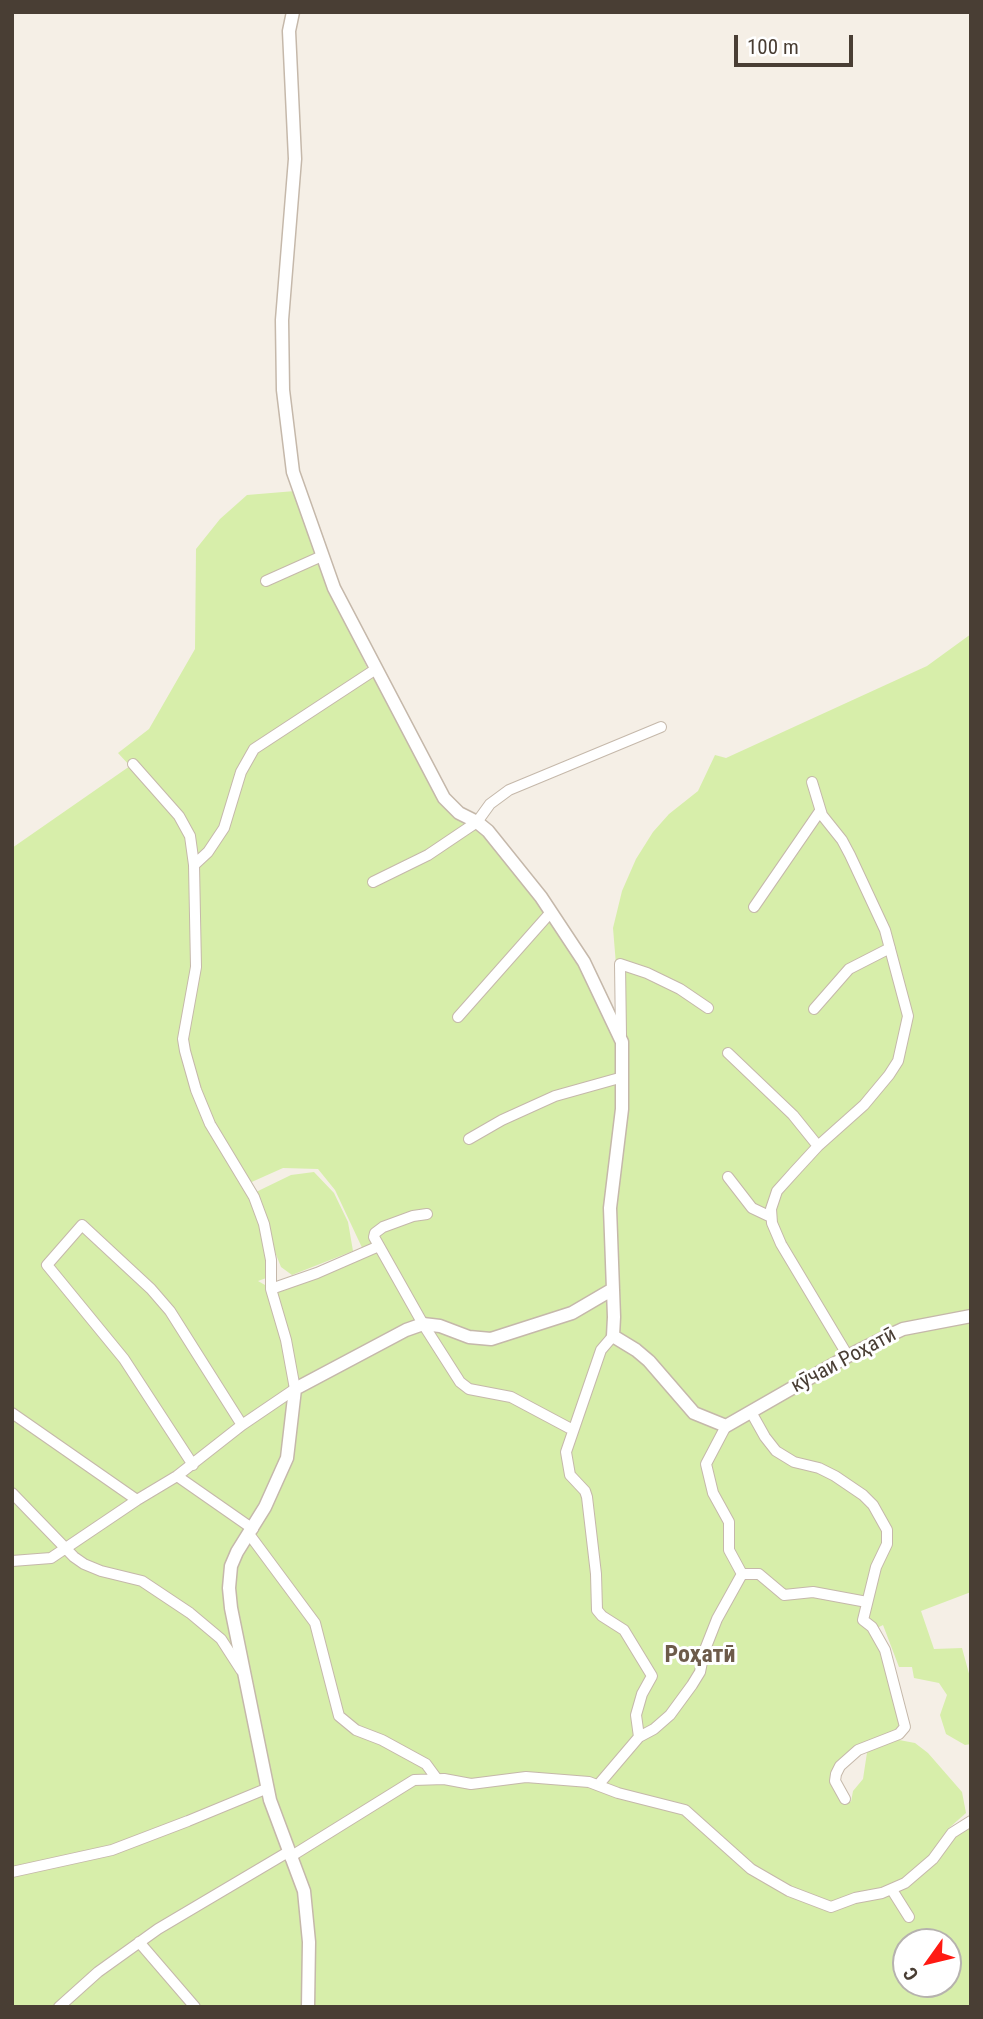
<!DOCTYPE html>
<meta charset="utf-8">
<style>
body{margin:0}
#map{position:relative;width:983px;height:2019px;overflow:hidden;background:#f5efe6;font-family:"Roboto Condensed",sans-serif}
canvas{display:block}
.frame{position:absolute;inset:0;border:14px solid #493e34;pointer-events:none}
.north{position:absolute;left:892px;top:1928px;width:70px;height:70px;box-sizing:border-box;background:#fff;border:2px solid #b6b2ae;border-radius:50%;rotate:236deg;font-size:19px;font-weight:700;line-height:28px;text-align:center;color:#493e34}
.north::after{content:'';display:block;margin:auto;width:24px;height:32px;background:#ff1a13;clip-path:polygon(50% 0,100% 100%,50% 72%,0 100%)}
.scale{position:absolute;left:734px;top:35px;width:119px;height:32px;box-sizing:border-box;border:4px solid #493e34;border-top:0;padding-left:9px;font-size:21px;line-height:24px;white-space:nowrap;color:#493e34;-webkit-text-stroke:5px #fff;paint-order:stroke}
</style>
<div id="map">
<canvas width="983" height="2019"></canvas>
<div class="frame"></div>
<div class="north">С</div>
<div class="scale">100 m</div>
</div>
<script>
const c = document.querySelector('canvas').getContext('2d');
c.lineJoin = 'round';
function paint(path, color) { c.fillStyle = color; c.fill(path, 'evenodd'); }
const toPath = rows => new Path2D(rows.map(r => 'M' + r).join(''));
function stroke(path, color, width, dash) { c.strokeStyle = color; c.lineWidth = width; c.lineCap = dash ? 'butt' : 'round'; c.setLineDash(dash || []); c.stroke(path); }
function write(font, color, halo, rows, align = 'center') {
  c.font = font + ' "Roboto Condensed",sans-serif'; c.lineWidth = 6; c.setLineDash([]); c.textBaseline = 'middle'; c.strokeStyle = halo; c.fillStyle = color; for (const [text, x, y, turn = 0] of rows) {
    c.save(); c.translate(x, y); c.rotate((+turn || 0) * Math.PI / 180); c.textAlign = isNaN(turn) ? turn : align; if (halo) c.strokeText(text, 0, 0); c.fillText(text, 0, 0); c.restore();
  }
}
paint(toPath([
 [295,491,331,589,369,672,390,703,435,791,491,835,538,892,622,1038,613,928,622,891,636,859,653,832,669,814,698,791,715,755,726,758,927,666,971,634,971,1592,921,1611,934,1649,962,1648,971,1681,971,1744,965,1745,946,1734,940,1715,947,1695,939,1683,914,1678,912,1667,899,1667,883,1625,873,1630,906,1719,894,1739,915,1743,928,1753,962,1792,966,1813,949,1828,948,1837,971,1822,971,2007,12,2007,12,848,130,766,118,753,149,729,195,649,196,549,220,519,247,495],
 [283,1168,318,1169,335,1190,365,1254,272,1289,258,1281,269,1277,271,1257,245,1185],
 [868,1746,863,1779,853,1791,851,1802,838,1790,839,1770],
 [906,1942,948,1942,948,1984,906,1984],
 [314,1172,334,1193,348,1222,353,1251,292,1275,281,1267,265,1227,256,1192,291,1175]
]), '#d7eeaa');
const minor = toPath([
 [266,581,322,556],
 [812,782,822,815,842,840,850,855,885,930,908,1016,898,1061,889,1075,864,1105,818,1146,795,1171,777,1191,771,1209,772,1223,781,1244,848,1356],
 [194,865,208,852,224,828,241,772,254,749,376,669],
 [373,882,428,855,477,822,490,804,509,790,661,727],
 [754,907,820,811],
 [814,1009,849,969,890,948],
 [458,1017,551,912],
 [621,1035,620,964,647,973,680,989,708,1008],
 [728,1053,793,1115,818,1146],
 [469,1139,502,1120,555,1096,623,1077],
 [728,1177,752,1208,771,1217],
 [427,1214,413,1216,383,1227,375,1233,374,1237,423,1324,460,1382,469,1389,511,1397,573,1430],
 [271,1289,317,1273,379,1246],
 [613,1336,601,1350,566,1452,570,1475,585,1491,587,1497,596,1574,597,1610,602,1616,624,1630,652,1676,642,1694,636,1715,639,1737],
 [751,1412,765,1437,776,1451,794,1462,819,1468,835,1476,863,1495,873,1505,887,1530,887,1544,876,1567,863,1620,872,1627,885,1650,905,1727,899,1734,858,1750,840,1766,836,1774,835,1781,845,1799],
 [12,1413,137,1500],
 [193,1465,124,1359,47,1265,82,1225,151,1289,170,1311,242,1425],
 [177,1476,253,1529],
 [12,1493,74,1557,84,1564,101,1571,142,1581,190,1613,221,1639,241,1670],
 [249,1534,315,1623,339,1716,356,1730,382,1740,426,1764,437,1779],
 [12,1561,51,1558,137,1500,177,1476,242,1425,295,1389,286,1340,271,1289,271,1260,264,1224,254,1197,210,1124,196,1090,185,1051,183,1039,196,967,194,865,190,836,179,816,133,764],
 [742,1574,759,1574,784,1595,813,1592,867,1602],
 [599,1784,639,1737,654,1729,670,1715,692,1685,700,1672,704,1652,717,1619,742,1574,729,1550,729,1522,713,1493,706,1464,726,1426],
 [290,1857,414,1780,444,1779,471,1784,526,1777,589,1782,618,1793,685,1810,751,1869,789,1891,831,1907,855,1898,882,1893,905,1883,933,1859,952,1833,971,1821],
 [12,1872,112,1850,188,1821,268,1788],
 [892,1890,909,1917],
 [139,1942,195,2007],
 [59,2007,98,1972,158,1929,288,1852]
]);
const tertiary = toPath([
 [293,12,289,31,295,159,282,320,283,390,293,472,334,588,444,798,459,813,477,822,488,831,541,897,584,962,622,1042,622,1109,610,1208,614,1317,613,1336,636,1350,649,1361,694,1413,726,1426,848,1356,890,1335,903,1329,971,1316],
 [308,2007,309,1942,304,1891,270,1800,231,1608,229,1588,231,1566,237,1552,265,1507,287,1458,295,1389,406,1330,423,1324,440,1326,469,1337,491,1339,572,1313,613,1289]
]);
stroke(minor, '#c5b8aa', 12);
stroke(tertiary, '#c5b8aa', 15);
stroke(minor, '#fff', 10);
stroke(tertiary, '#fff', 12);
write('21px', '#493e34', '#fff', [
 ["кӯчаи Роҳатӣ",844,1361,-28]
]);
write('bold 24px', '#6d5b4a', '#fff', [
 ["Роҳатӣ",700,1656]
]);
</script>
